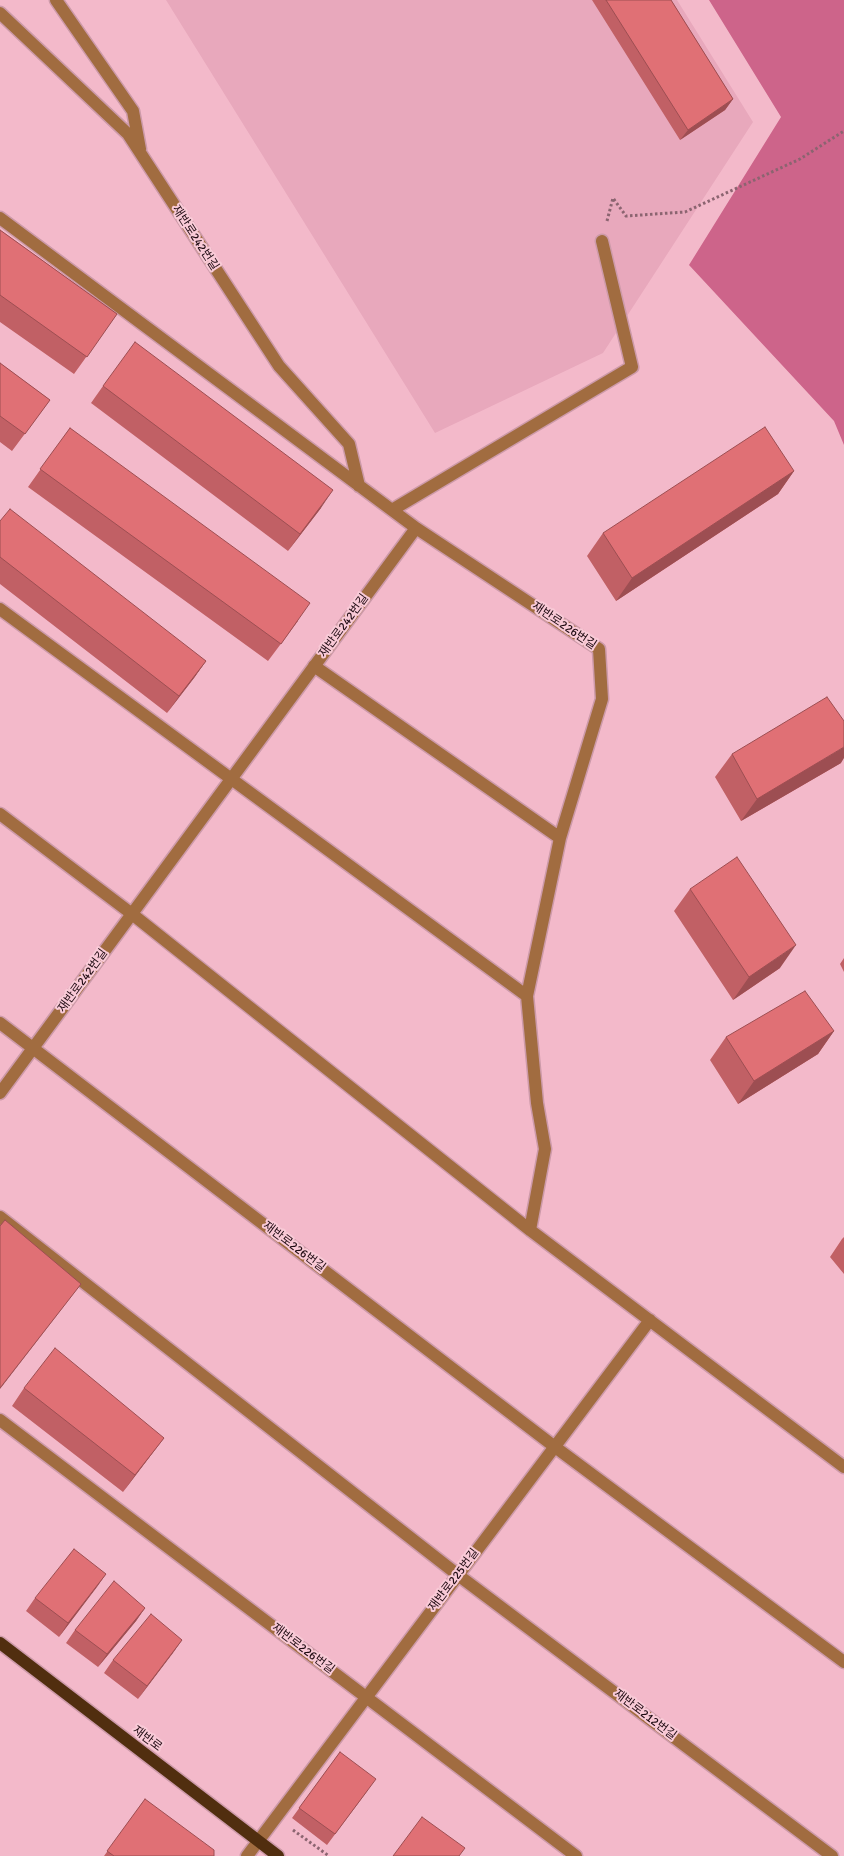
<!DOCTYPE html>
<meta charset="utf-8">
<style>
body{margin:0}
canvas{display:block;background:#f3b9ca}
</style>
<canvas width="844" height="1856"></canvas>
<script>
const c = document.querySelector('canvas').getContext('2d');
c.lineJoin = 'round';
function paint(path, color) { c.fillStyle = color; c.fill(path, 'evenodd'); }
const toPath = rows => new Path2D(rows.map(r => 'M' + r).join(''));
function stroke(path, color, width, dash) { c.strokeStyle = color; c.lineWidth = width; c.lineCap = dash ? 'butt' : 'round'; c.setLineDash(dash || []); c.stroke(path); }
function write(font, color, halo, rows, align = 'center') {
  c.font = font + ' Signika,"Noto Sans KR",sans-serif'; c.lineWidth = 4; c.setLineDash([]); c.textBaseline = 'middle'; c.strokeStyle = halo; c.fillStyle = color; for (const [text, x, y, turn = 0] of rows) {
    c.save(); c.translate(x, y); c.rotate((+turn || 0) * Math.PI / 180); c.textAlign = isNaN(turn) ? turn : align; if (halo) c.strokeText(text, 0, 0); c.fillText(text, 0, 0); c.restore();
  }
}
paint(toPath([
 [166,0,677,0,753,122,603,353,435,433]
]), '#e8a8bc');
paint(toPath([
 [709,0,844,0,844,445,834,421,689,265,781,117]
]), '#cd648a');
const minor = toPath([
 [56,0,133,111,140,149],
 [0,13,128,134,279,366,349,444,359,486],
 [0,218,416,528,599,649,602,699,560,838,527,996,537,1103,545,1149,530,1230],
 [392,510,632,367,602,241],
 [0,609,527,996],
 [314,666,560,838],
 [0,814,132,914,530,1230,844,1467],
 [0,1023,555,1447,844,1662],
 [0,1093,416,528],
 [0,1217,458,1575,832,1856],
 [0,1420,576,1856],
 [247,1856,650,1320]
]);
const major = toPath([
 [0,1643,278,1856]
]);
stroke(minor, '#cd9aa9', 15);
stroke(major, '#cd9aa9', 15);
stroke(toPath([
 [607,221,613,198,626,216,685,212,800,159,844,131],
 [293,1830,329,1856]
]), '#8b6470', 3, [2.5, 2.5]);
stroke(minor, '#a16c40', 12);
stroke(major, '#512e0f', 12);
paint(toPath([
 [592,0,671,0,733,99,725,110,680,140],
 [0,230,117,314,74,374,0,322],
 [0,363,50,400,12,451,0,442],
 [103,386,321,508,288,551,91,403],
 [70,428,298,621,268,661,28,487],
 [794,471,778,494,616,601,587,556,603,533],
 [0,521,206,661,194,678,167,713,0,584],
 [732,754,841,763,741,821,715,777],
 [690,889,780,968,733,1000,674,911],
 [844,958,844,972,840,964],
 [834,1031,818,1054,738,1104,710,1060,726,1037],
 [844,1237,844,1274,830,1257,842,1239],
 [24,1388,164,1438,123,1492,12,1406],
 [106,1574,59,1637,26,1611,35,1598],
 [145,1608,136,1621,98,1667,66,1643,75,1630],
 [182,1640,138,1699,104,1673,113,1660],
 [340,1752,368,1790,327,1845,292,1818],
 [145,1799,214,1856,104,1856]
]), '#c16065');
paint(toPath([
 [733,99,725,110,680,140,688,130],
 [794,471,778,494,616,601,632,578],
 [333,490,321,508,288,551,300,534],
 [206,661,194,678,167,713,179,696],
 [844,747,844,758,841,763,741,821,757,799],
 [796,945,780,968,733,1000,749,977],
 [834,1031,818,1054,738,1104,754,1081],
 [81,1284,71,1297,0,1389,0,1388],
 [164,1438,151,1455,123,1492,135,1475],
 [106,1574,97,1587,59,1637,68,1623],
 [145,1608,136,1621,98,1667,107,1654],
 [182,1640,173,1653,138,1699,147,1686]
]), '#9d4e52');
const building = toPath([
 [606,0,671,0,733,99,688,130,606,0],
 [0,230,117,314,87,357,0,295,0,230],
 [135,342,333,490,300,534,103,386,135,342],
 [0,363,50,400,25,434,0,416,0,363],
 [765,427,794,471,632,578,603,533,765,427],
 [70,428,310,603,281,644,40,469,70,428],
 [10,509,206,661,179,696,0,557,0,521,10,509],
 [827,697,844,721,844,747,757,799,732,754,827,697],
 [737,857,796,945,749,977,690,889,737,857],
 [805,991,834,1031,754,1081,726,1037,805,991],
 [5,1220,81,1284,0,1388,0,1226,5,1220],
 [55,1348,164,1438,135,1475,24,1388,55,1348],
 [74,1549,106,1574,68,1623,35,1598,74,1549],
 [114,1581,145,1608,107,1654,75,1630,114,1581],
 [151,1614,182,1640,147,1686,113,1660,151,1614],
 [340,1752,376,1779,335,1834,299,1808,340,1752],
 [145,1799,214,1850,214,1856,114,1856,107,1851,145,1799],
 [422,1817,465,1848,459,1856,393,1856,422,1817]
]);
paint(building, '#e07075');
stroke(building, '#9d4e52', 1);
write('12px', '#1f0b12', '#f9cad7', [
 ["재반로242번길",195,238,57],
 ["재반로242번길",344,626,-54],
 ["재반로226번길",564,626,34],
 ["재반로242번길",83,981,-54],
 ["재반로226번길",294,1247,37],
 ["재반로225번길",454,1580,-53],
 ["재반로226번길",303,1649,37],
 ["재반로212번길",645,1715,37],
 ["재반로",147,1739,37]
]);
</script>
